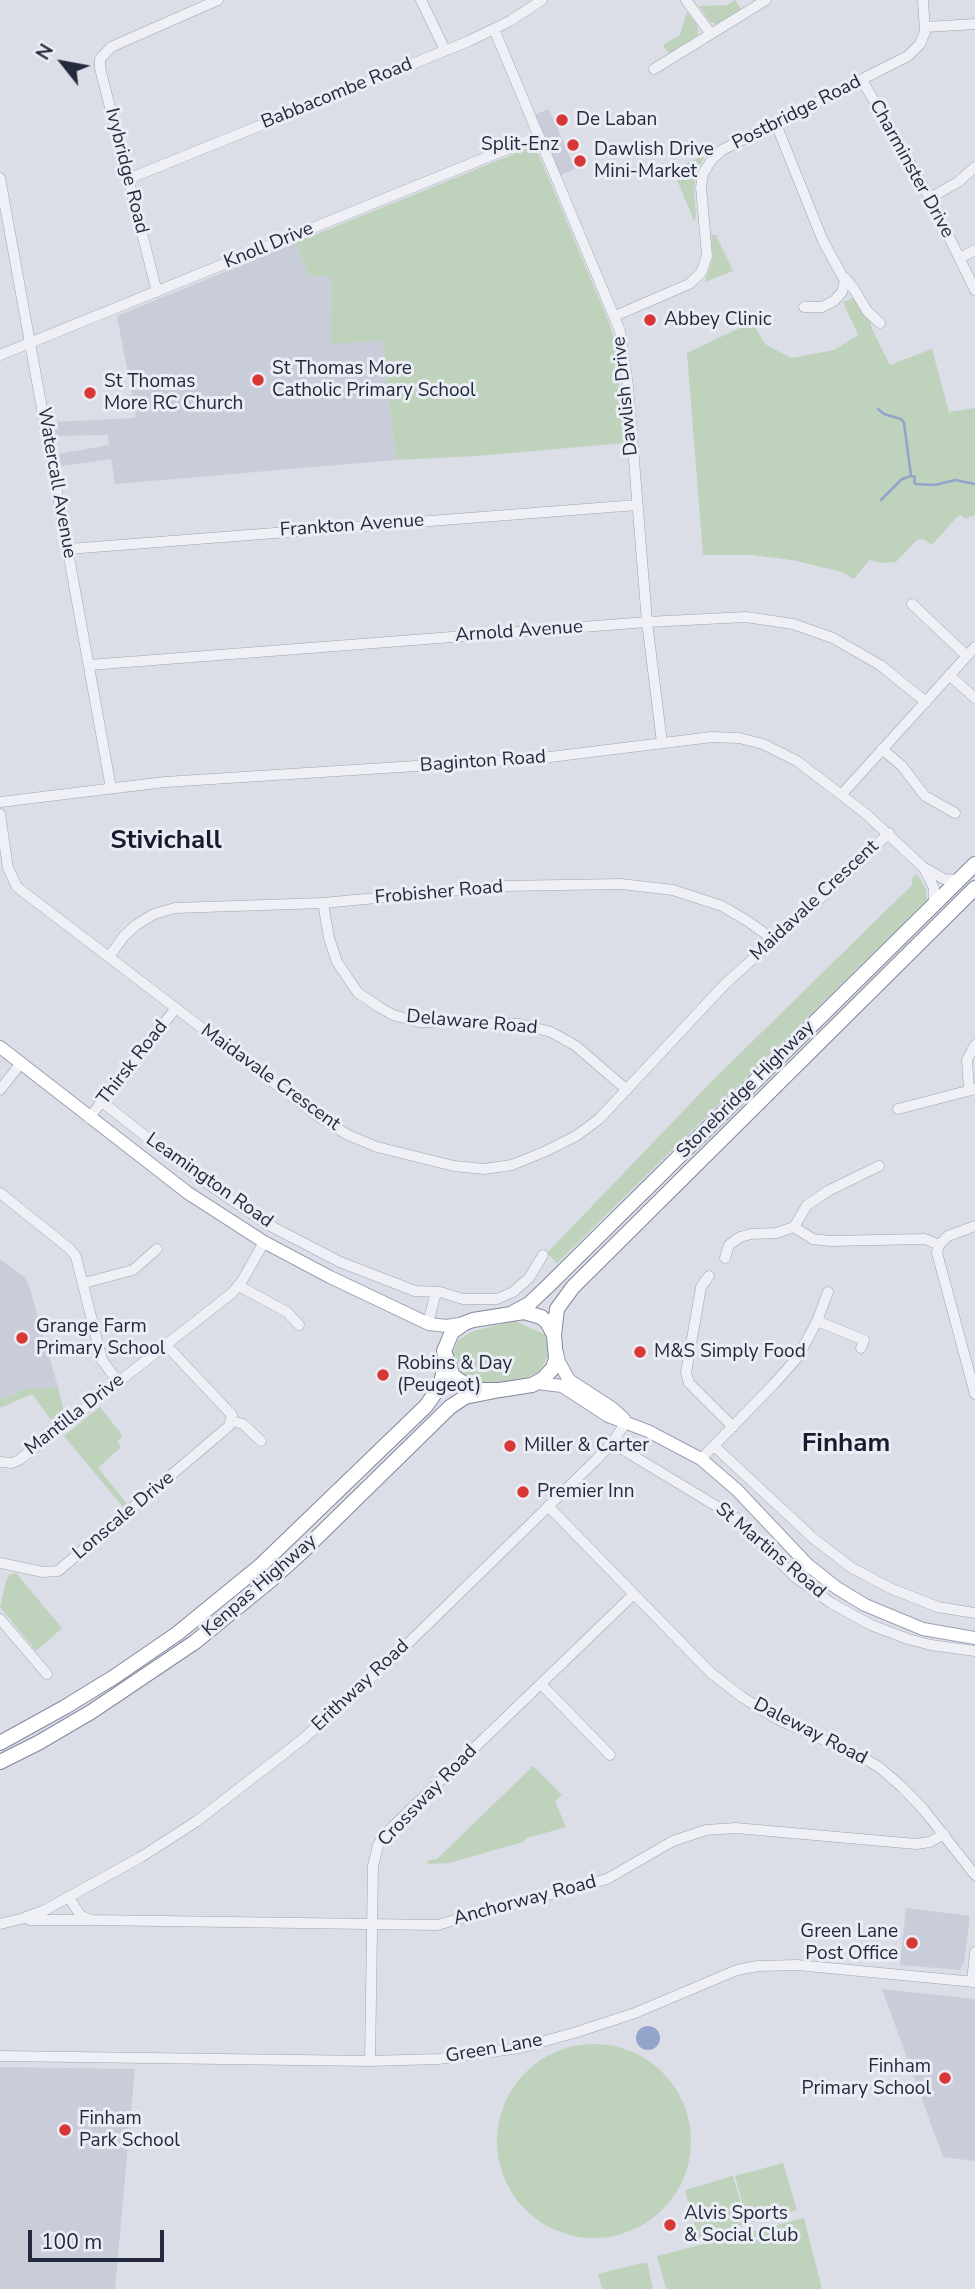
<!DOCTYPE html>
<style>
body{margin:0}
#map{position:relative;width:975px;height:2289px;overflow:hidden;background:#dbdee7;font-family:"Nunito Sans",sans-serif}
canvas{display:block}
.north{position:absolute;left:28px;top:28px;width:70px;height:70px;-webkit-text-stroke:5px #ebedf5;paint-order:stroke;rotate:301deg;font-size:19px;font-weight:700;line-height:28px;text-align:center;color:#242a3e}
.north::after{content:'';display:block;margin:auto;width:24px;height:32px;background:#242a3e;clip-path:polygon(50% 0,100% 100%,50% 72%,0 100%)}
.scale{position:absolute;left:28px;top:2230px;width:136px;height:32px;box-sizing:border-box;border:4px solid #242a3e;border-top:0;padding-left:9px;font-size:21px;line-height:24px;white-space:nowrap;color:#242a3e;-webkit-text-stroke:5px #ebedf5;paint-order:stroke}
</style>
<div id="map">
<canvas width="975" height="2289"></canvas>
<div class="north">N</div>
<div class="scale">100 m</div>
</div>
<script>
const c = document.querySelector('canvas').getContext('2d');
c.lineJoin = 'round';
function paint(path, color) { c.fillStyle = color; c.fill(path, 'evenodd'); }
const toPath = rows => new Path2D(rows.map(r => 'M' + r).join(''));
function stroke(path, color, width, dash) { c.strokeStyle = color; c.lineWidth = width; c.lineCap = dash ? 'butt' : 'round'; c.setLineDash(dash || []); c.stroke(path); }
function write(font, color, halo, rows, align = 'center') {
  c.font = font + ' "Nunito Sans",sans-serif'; c.lineWidth = 6; c.setLineDash([]); c.textBaseline = 'middle'; c.strokeStyle = halo; c.fillStyle = color; for (const [text, x, y, turn = 0] of rows) {
    c.save(); c.translate(x, y); c.rotate((+turn || 0) * Math.PI / 180); c.textAlign = isNaN(turn) ? turn : align; if (halo) c.strokeText(text, 0, 0); c.fillText(text, 0, 0); c.restore();
  }
}
paint(toPath([
 [549,109,575,169,556,177,530,117],
 [295,243,309,276,332,277,382,340,396,460,115,484,111,459,61,466,58,454,109,445,108,435,55,436,53,422,134,418,136,416,117,316],
 [0,1259,25,1278,30,1289,58,1387,26,1389,0,1399],
 [906,1908,970,1916,964,1963,960,1970,900,1965],
 [882,1989,975,1999,975,2161,943,2157],
 [0,2067,135,2069,115,2289,0,2289]
]), '#c9cdd9');
paint(toPath([
 [735,0,742,10,717,24,710,22,699,6,727,5],
 [687,12,698,26,698,35,672,53,667,52,663,45,680,35],
 [526,149,532,149,539,155,610,325,615,342,625,443,476,456,396,460,382,340,331,344,332,277,309,276,295,243],
 [702,156,704,158,697,170,694,188,696,217,694,221,673,170],
 [711,235,716,235,733,271,705,282,713,258],
 [855,297,870,320,872,329,890,365,932,349,949,412,975,408,975,515,965,519,961,515,957,517,932,545,923,539,917,540,896,562,882,563,869,560,854,579,842,572,792,560,752,555,703,555,687,353,752,322,765,344,791,358,834,350,858,335,843,302],
 [917,874,926,889,927,900,557,1263,547,1253,713,1080,913,884,911,879],
 [515,1321,546,1335,548,1356,539,1372,523,1379,483,1384,473,1381,461,1372,452,1355,458,1340,473,1331],
 [58,1387,64,1413,51,1420,32,1394,0,1408,0,1399,26,1389],
 [100,1407,123,1436,117,1441,121,1447,98,1468,127,1504,123,1507,64,1436],
 [16,1573,62,1628,36,1651,0,1607,6,1581,9,1575],
 [533,1766,562,1795,555,1801,566,1827,527,1838,523,1842,449,1863,428,1864,427,1861,437,1859],
 '497 2141a97 97 0 1 1 194 0a97 97 0 1 1-194 0Z',
 [783,2163,797,2210,748,2223,735,2176],
 [733,2176,747,2224,698,2238,685,2190],
 [804,2218,822,2289,666,2289,657,2256],
 [647,2262,653,2289,602,2289,598,2274]
]), '#bed2bc');
paint(toPath([
 '636 2038a12 12 0 1 1 24 0a12 12 0 1 1-24 0Z'
]), '#93a5ca');
stroke(toPath([
 [878,409,884,414,901,419,904,423,911,476],
 [881,500,902,479,911,476,915,477,914,482,916,484,935,485,955,480,975,484]
]), '#93a5ca', 2.5);
const minor = toPath([
 [421,0,445,50],
 [686,0,711,34],
 [926,27,975,24],
 [494,29,620,331,628,386,647,622,662,743],
 [654,69,766,0],
 [862,80,930,198,975,290],
 [776,124,823,241,845,281,842,292,834,301,822,307,804,307],
 [0,178,111,788],
 [128,179,469,41,510,21,542,0],
 [930,198,958,182,975,167],
 [960,258,975,250],
 [845,278,854,289,867,311,880,323],
 [157,292,100,68,100,59,111,47,218,0],
 [615,316,689,284,701,273,707,256,701,187,703,174,712,159,722,150,908,56,920,44,925,32,923,0],
 [0,355,539,136],
 [68,549,637,505],
 [912,604,967,656],
 [89,665,647,622,746,617,793,624,833,638,880,665,926,702],
 [949,675,975,698],
 [882,749,902,766,925,796,955,813],
 [842,794,975,647],
 [0,802,165,782,542,758,712,737,739,738,763,744,797,761,865,813,923,867,944,879,959,880],
 [0,814,8,868,17,887,316,1115,348,1135,377,1147,454,1166,484,1169,512,1165,546,1151,576,1136,599,1119,725,984,812,906,889,833],
 [925,870,934,888,934,905],
 [323,903,329,938,337,962,358,993,379,1007,393,1015,419,1022,520,1024,551,1032,576,1046,627,1090],
 [109,957,124,936,136,925,154,914,175,908,323,903,503,886,621,884,673,890,722,906,749,922,774,940],
 [0,1090,21,1063],
 [969,1090,967,1060,975,1045],
 [102,1102,195,1175,265,1223,340,1262,415,1291,440,1292,463,1299,497,1299,513,1292,529,1278,543,1255],
 [898,1109,975,1089],
 [89,1118,176,1008],
 [879,1166,828,1191,807,1205,794,1227,813,1239,830,1241,925,1239,939,1245],
 [0,1193,70,1249,76,1257,102,1360,118,1382],
 [939,1245,937,1253,975,1394],
 [939,1245,948,1236,975,1226],
 [725,1258,729,1245,740,1237,751,1234,776,1233,794,1227],
 [709,1276,701,1287,686,1373,689,1383,733,1427],
 [84,1283,133,1270,157,1249],
 [239,1286,287,1312,299,1325],
 [817,1321,864,1340,861,1348],
 [428,1323,436,1292],
 [232,1421,243,1424,261,1441],
 [612,1443,736,1518,795,1577,831,1603,871,1625,908,1639,931,1645,975,1651],
 [714,1446,813,1538,852,1568,892,1589,938,1607,975,1613],
 [701,1459,773,1385,798,1357,817,1321,828,1292],
 [0,1462,12,1463,19,1460,232,1293,242,1281,264,1242],
 [548,1506,711,1673,742,1697,777,1719,862,1757,879,1767,902,1787,924,1810,975,1875],
 [0,1563,43,1572,58,1571,229,1426,232,1415,166,1345],
 [0,1619,47,1674],
 [541,1684,610,1755],
 [69,1898,81,1916,91,1920,437,1925,607,1879,673,1841,706,1830,736,1828,916,1844,930,1842,944,1834],
 [29,1920,87,1920],
 [0,1924,21,1919,45,1910,141,1857,197,1821,303,1739,390,1661,596,1460,612,1443,626,1422],
 [972,1982,975,1952],
 [0,2056,370,2061,438,2059,520,2048,577,2032,635,2013,737,1970,758,1966,797,1965,975,1982],
 [370,2061,373,1866,378,1845,386,1833,633,1595]
]);
const major = toPath([
 [0,1047,188,1193,264,1242,330,1277,429,1324,447,1326,465,1323],
 [557,1353,559,1362,569,1380,612,1408,624,1419],
 [538,1383,562,1386,608,1416,648,1431,701,1459,737,1490,808,1565,837,1588,865,1605,923,1629,975,1638]
]);
const highway = toPath([
 [514,1312,529,1304,547,1287,975,864],
 [524,1312,541,1317,547,1322,554,1335,556,1359,553,1368,543,1379,532,1385,500,1390,482,1390,470,1388,453,1376,444,1351,452,1332,465,1323,473,1320,524,1312],
 [554,1335,557,1309,573,1287,975,888],
 [0,1743,65,1707,114,1677,178,1633,260,1566,426,1406,440,1386,446,1362],
 [0,1762,38,1743,91,1712,195,1642,272,1579,305,1549,450,1407,465,1397,500,1390]
]);
stroke(minor, '#a0a4b1', 11);
stroke(major, '#9aa0b4', 14);
stroke(highway, '#82889f', 16);
stroke(minor, '#eef0f5', 10);
stroke(major, '#fff', 12);
stroke(highway, '#fff', 14);
for (const [x, y, r, color] of [
 [562,120,7,"#d73835"],
 [573,145,7,"#d73835"],
 [580,161,7,"#d73835"],
 [650,320,7,"#d73835"],
 [258,380,7,"#d73835"],
 [90,393,7,"#d73835"],
 [22,1338,7,"#d73835"],
 [640,1352,7,"#d73835"],
 [383,1375,7,"#d73835"],
 [510,1446,7,"#d73835"],
 [523,1492,7,"#d73835"],
 [912,1943,7,"#d73835"],
 [945,2078,7,"#d73835"],
 [65,2130,7,"#d73835"],
 [670,2225,7,"#d73835"]
]) { const dot = new Path2D(); dot.arc(x, y, r, 0, 2 * Math.PI); c.fillStyle = color; c.fill(dot); stroke(dot, '#ebedf5', 2.5); }
write('19px', '#242a3e', '#ebedf5', [
 ["Babbacombe Road",337,94,-22],
 ["Postbridge Road",797,113,-27],
 ["Charminster Drive",911,169,61],
 ["Ivybridge Road",126,171,76],
 ["Knoll Drive",269,246,-22],
 ["Dawlish Drive",626,396,-96],
 ["Watercall Avenue",56,483,80],
 ["Frankton Avenue",352,526,-4],
 ["Arnold Avenue",519,632,-4],
 ["Baginton Road",483,762,-4],
 ["Frobisher Road",439,893,-5],
 ["Maidavale Crescent",815,901,-43],
 ["Delaware Road",472,1023,5],
 ["Thirsk Road",133,1063,-52],
 ["Maidavale Crescent",270,1078,36],
 ["Stonebridge Highway",746,1090,-45],
 ["Leamington Road",209,1181,35],
 ["Mantilla Drive",75,1415,-38],
 ["Lonscale Drive",124,1516,-40],
 ["St Martins Road",770,1551,40],
 ["Kenpas Highway",260,1586,-41],
 ["Erithway Road",361,1686,-43],
 ["Daleway Road",810,1732,27],
 ["Crossway Road",428,1796,-46],
 ["Anchorway Road",525,1901,-15],
 ["Green Lane",494,2049,-10]
]);
write('19px', '#242a3e', '#ebedf5', [
 ["De Laban",576,120],
 ["Split-Enz",559,145,"right"],
 ["Dawlish Drive",594,150],
 ["Mini-Market",594,172],
 ["Abbey Clinic",664,320],
 ["St Thomas More",272,369],
 ["Catholic Primary School",272,391],
 ["St Thomas",104,382],
 ["More RC Church",104,404],
 ["Grange Farm",36,1327],
 ["Primary School",36,1349],
 ["M&S Simply Food",654,1352],
 ["Robins & Day",397,1364],
 ["(Peugeot)",397,1386],
 ["Miller & Carter",524,1446],
 ["Premier Inn",537,1492],
 ["Green Lane",898,1932,"right"],
 ["Post Office",898,1954,"right"],
 ["Finham",931,2067,"right"],
 ["Primary School",931,2089,"right"],
 ["Finham",79,2119],
 ["Park School",79,2141],
 ["Alvis Sports",684,2214],
 ["& Social Club",684,2236]
], 'left');
write('bold 26px', '#171b2f', '#ebedf5', [
 ["Stivichall",166,842],
 ["Finham",846,1445]
]);
</script>
